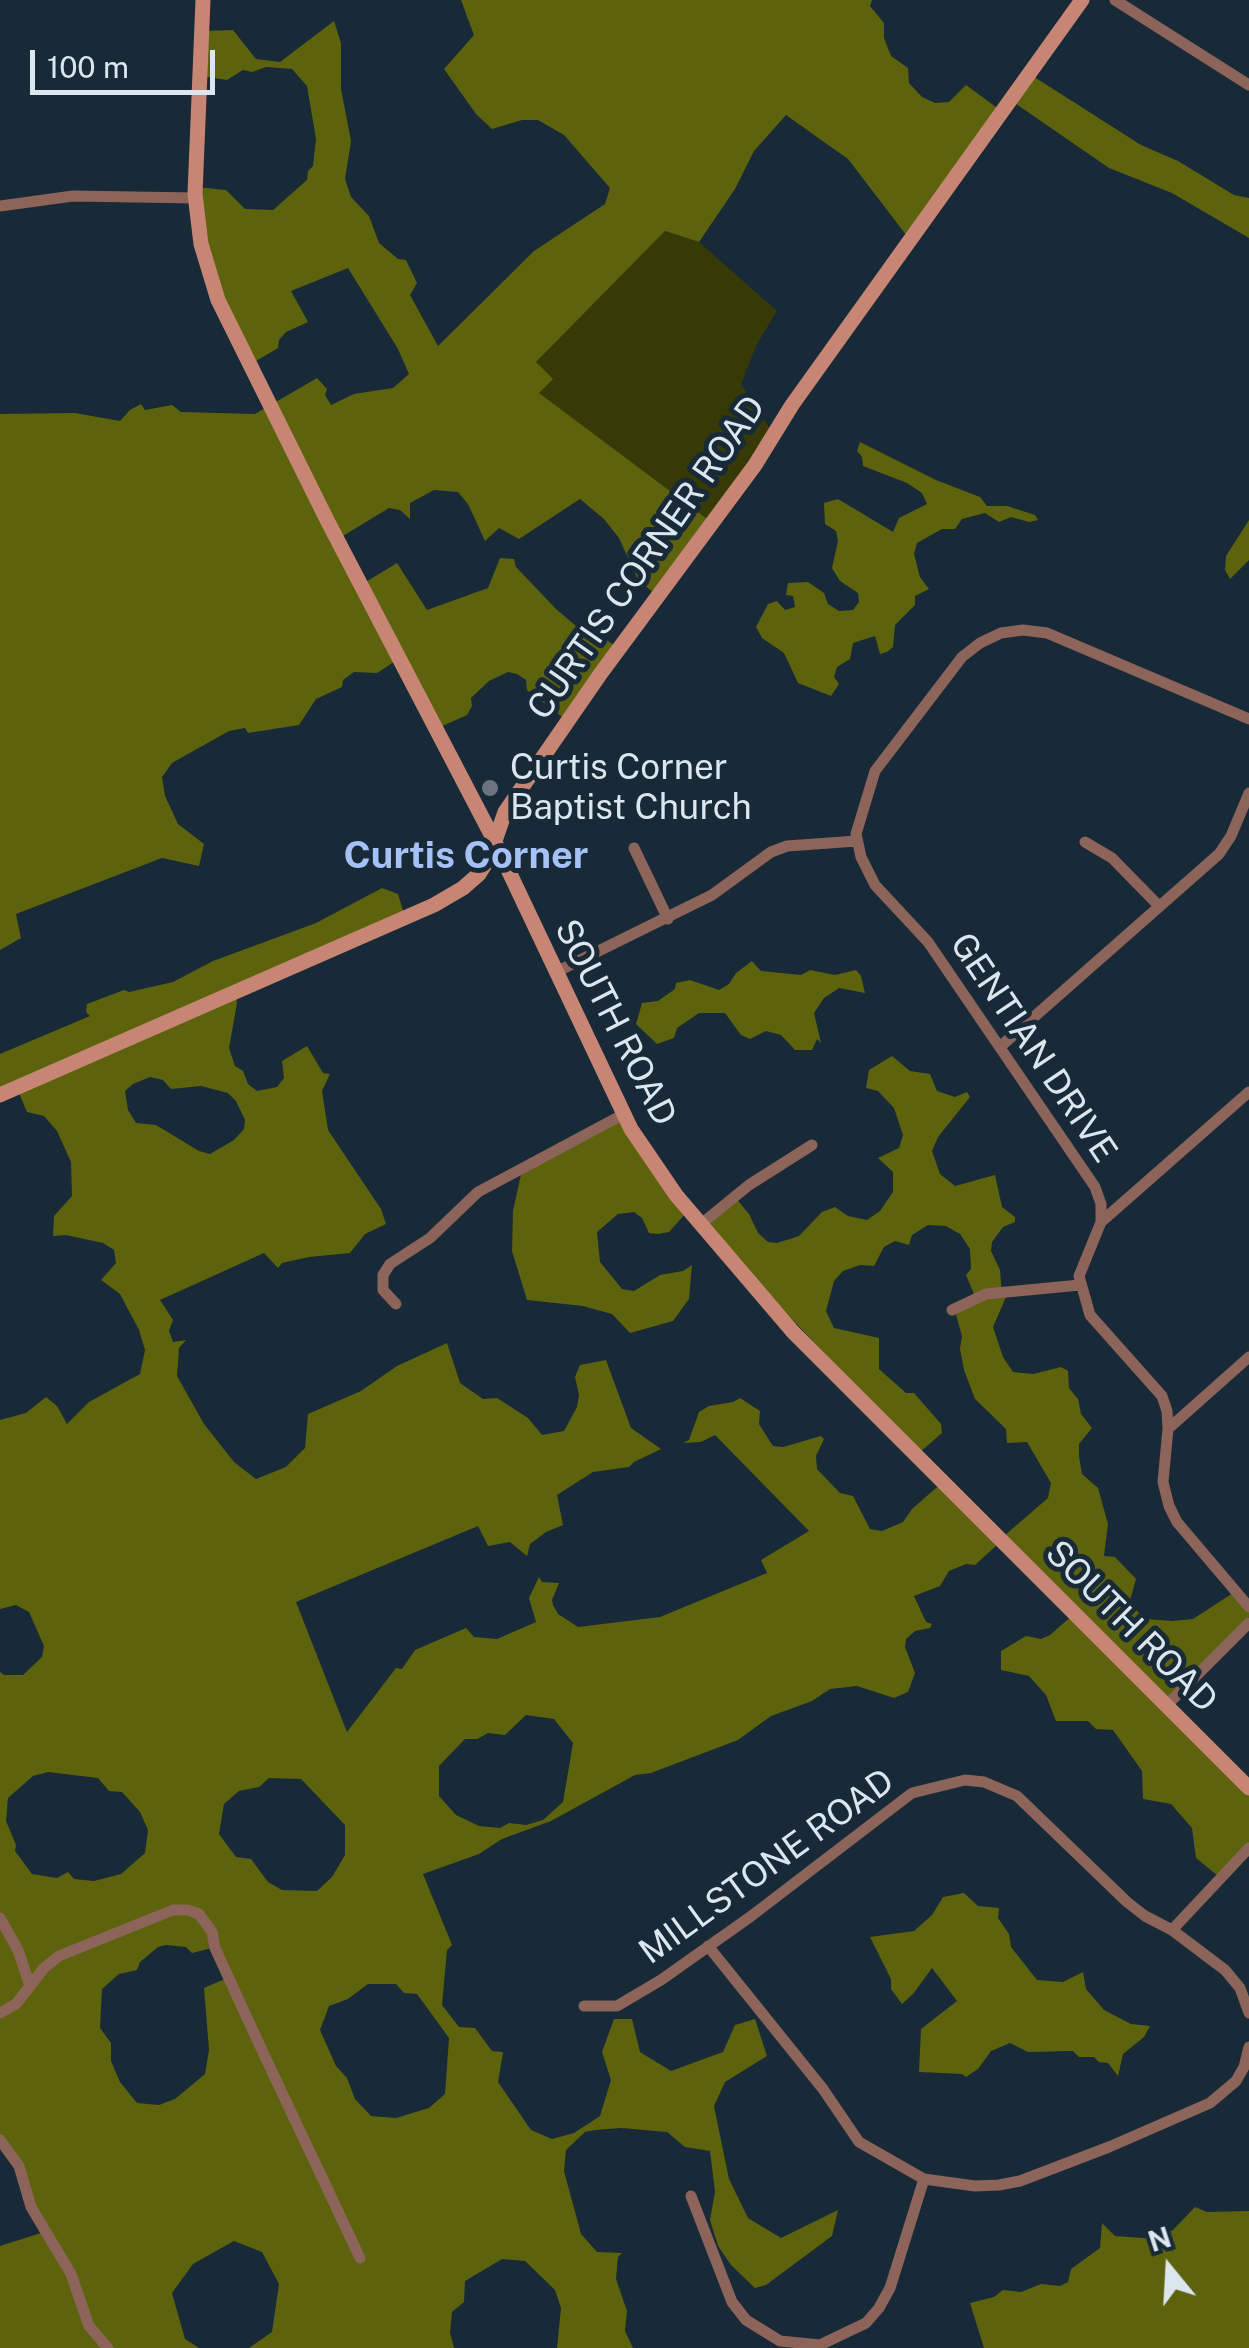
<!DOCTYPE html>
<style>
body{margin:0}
#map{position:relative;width:1249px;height:2348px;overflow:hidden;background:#182938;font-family:"Public Sans",sans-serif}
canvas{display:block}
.north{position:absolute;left:1119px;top:2218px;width:100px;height:100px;-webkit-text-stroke:8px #182938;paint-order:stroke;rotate:342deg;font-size:28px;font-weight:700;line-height:40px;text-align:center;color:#dbe6ef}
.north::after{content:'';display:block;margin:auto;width:35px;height:45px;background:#dbe6ef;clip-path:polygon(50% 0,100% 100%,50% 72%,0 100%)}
.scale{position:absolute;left:30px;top:50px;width:185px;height:45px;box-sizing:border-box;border:5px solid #dbe6ef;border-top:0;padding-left:12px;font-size:30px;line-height:35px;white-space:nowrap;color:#dbe6ef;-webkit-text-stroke:8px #182938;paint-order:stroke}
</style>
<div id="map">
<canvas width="1249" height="2348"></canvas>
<div class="north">N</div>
<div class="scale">100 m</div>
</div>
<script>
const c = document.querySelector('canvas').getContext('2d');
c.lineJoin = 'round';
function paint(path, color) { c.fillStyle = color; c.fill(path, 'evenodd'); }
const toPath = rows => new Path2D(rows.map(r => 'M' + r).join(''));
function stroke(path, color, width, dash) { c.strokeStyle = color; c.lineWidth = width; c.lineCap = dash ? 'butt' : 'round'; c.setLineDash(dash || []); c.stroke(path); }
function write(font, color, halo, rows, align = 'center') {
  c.font = font + ' "Public Sans",sans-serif'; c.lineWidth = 10; c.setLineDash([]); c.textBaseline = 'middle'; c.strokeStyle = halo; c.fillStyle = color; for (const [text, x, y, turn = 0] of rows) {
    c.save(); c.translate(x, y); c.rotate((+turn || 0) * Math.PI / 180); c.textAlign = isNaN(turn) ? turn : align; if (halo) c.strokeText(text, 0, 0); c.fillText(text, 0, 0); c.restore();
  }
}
paint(toPath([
 [665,231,699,242,777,311,757,344,741,384,771,430,710,521,538,393,536,362]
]), '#373a07');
paint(toPath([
 [461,0,872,0,870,6,884,23,884,38,891,56,908,68,909,83,922,97,935,103,949,102,966,85,1000,110,910,240,848,159,786,115,754,151,735,189,699,242,665,231,536,362,553,379,539,393,710,521,654,593,638,580,619,538,604,519,580,499,519,539,499,528,485,541,468,504,458,492,434,490,410,503,410,519,400,510,389,508,338,539,364,583,397,563,427,610,488,588,500,558,514,559,516,567,556,609,576,626,590,629,617,647,566,720,527,690,526,680,517,674,508,672,489,681,471,698,472,706,467,715,438,728,400,658,377,673,354,672,343,680,342,687,316,699,299,725,248,733,245,728,229,731,172,763,162,777,165,796,178,824,204,844,199,866,162,858,16,914,21,938,0,950,0,414,75,413,120,421,130,410,141,404,145,410,172,405,181,412,255,414,317,378,327,389,325,395,331,405,354,394,393,388,409,374,398,349,348,268,291,291,308,322,286,332,279,340,278,348,251,364,218,301,195,187,226,190,245,209,273,210,307,180,308,171,313,166,316,139,307,86,292,69,266,67,252,72,243,70,227,80,202,76,202,31,233,30,256,59,280,62,334,21,341,43,341,89,351,141,345,179,351,197,369,216,379,243,398,259,406,260,417,283,410,295,438,346,534,251,605,204,610,188,564,135,538,120,522,120,492,129,476,114,444,69,474,35],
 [1028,73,1141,145,1178,161,1234,195,1249,198,1249,238,1172,193,1109,168,1009,99],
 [860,442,936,480,980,497,987,506,1007,506,1035,515,1038,520,1029,522,1011,517,999,522,985,513,962,519,955,529,942,529,917,543,914,554,920,577,929,589,915,596,915,605,895,625,893,647,887,652,880,654,875,636,853,643,850,659,837,667,834,677,839,684,831,696,798,683,784,653,762,638,756,627,768,604,777,601,785,610,795,607,793,596,786,595,788,583,808,582,824,593,828,604,839,611,853,610,859,602,858,593,840,581,832,568,838,541,836,531,825,524,824,503,838,499,893,532,899,518,927,504,922,493,907,483,863,466,862,457,857,451],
 [1249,520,1249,560,1230,579,1225,570,1226,556],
 [382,888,398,894,405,917,235,991,237,1003,229,1048,235,1066,243,1071,248,1084,257,1091,277,1087,284,1078,282,1061,307,1046,323,1073,330,1074,322,1091,328,1130,381,1209,386,1224,365,1234,350,1253,309,1257,282,1263,278,1268,264,1253,160,1300,173,1320,169,1331,173,1342,186,1340,179,1348,177,1376,204,1424,234,1462,256,1479,286,1467,305,1448,308,1414,361,1391,397,1366,447,1343,460,1383,483,1399,497,1398,528,1418,542,1435,564,1431,577,1407,579,1395,575,1377,580,1365,606,1360,631,1428,661,1449,634,1462,629,1467,593,1472,557,1495,563,1525,546,1532,530,1544,527,1556,510,1542,488,1546,478,1526,296,1602,347,1732,396,1668,402,1669,415,1650,466,1628,474,1637,497,1639,536,1622,529,1598,539,1577,542,1582,559,1583,552,1600,553,1605,558,1614,578,1627,660,1617,767,1573,761,1560,809,1531,715,1435,701,1442,683,1443,689,1440,699,1412,709,1406,733,1402,740,1398,760,1411,759,1424,773,1446,783,1447,821,1436,824,1439,816,1456,817,1469,840,1493,853,1496,870,1529,882,1531,903,1522,912,1509,944,1481,998,1544,975,1565,966,1564,949,1571,940,1586,914,1596,926,1622,932,1624,930,1628,915,1631,906,1639,905,1647,915,1673,908,1692,894,1698,857,1686,830,1689,812,1701,771,1716,738,1740,651,1773,635,1775,551,1821,502,1839,479,1854,423,1874,452,1945,447,1950,442,2005,459,2027,475,2028,492,2051,503,2052,498,2082,531,2130,552,2139,574,2133,600,2116,611,2080,602,2052,614,2019,632,2019,640,2052,671,2071,723,2052,735,2025,755,2019,767,2056,725,2082,714,2106,729,2179,748,2218,781,2238,838,2210,832,2236,766,2285,755,2288,731,2265,718,2246,710,2220,715,2192,710,2151,685,2147,667,2132,621,2128,595,2130,585,2132,566,2150,564,2171,581,2234,597,2252,622,2253,618,2257,616,2279,627,2311,625,2331,633,2348,557,2348,561,2308,555,2290,525,2261,502,2259,465,2281,464,2302,452,2312,450,2333,454,2348,249,2348,272,2332,279,2284,262,2252,234,2241,193,2264,172,2293,185,2339,199,2348,0,2348,0,2246,44,2232,0,2138,0,1672,4,1675,23,1675,42,1657,44,1646,29,1612,16,1605,0,1609,0,1420,26,1413,46,1397,57,1406,67,1424,89,1402,140,1374,145,1350,139,1330,120,1294,101,1280,116,1263,114,1250,103,1243,66,1235,53,1236,54,1216,72,1196,71,1162,57,1131,44,1116,27,1112,16,1086,0,1093,0,1054,90,1016,86,1012,87,1004,124,990,129,992,173,982,213,961,316,923],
 [150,1077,163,1080,171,1089,201,1086,228,1093,236,1101,245,1120,244,1129,234,1140,210,1154,199,1151,156,1125,136,1123,128,1110,125,1091,133,1084],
 [526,1715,554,1719,573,1743,563,1802,543,1820,526,1825,509,1823,500,1828,479,1826,456,1815,439,1796,439,1766,465,1739,477,1739,488,1733,505,1735],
 [48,1772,98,1778,109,1791,122,1792,140,1812,148,1830,145,1853,121,1874,94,1881,74,1879,68,1872,57,1878,32,1874,15,1851,16,1845,6,1821,8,1798,33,1776],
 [269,1778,301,1779,345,1825,345,1855,332,1877,317,1891,282,1890,268,1882,251,1859,236,1857,219,1834,224,1804,239,1791,259,1787],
 [166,1945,186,1947,192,1953,216,1947,227,1978,204,1988,209,2050,205,2074,175,2099,159,2105,137,2103,120,2082,111,2061,111,2043,100,2028,102,1989,119,1974,137,1970,140,1962,158,1947],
 [368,1984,396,1984,404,1993,417,1994,449,2038,445,2094,429,2108,396,2118,371,2116,355,2099,347,2078,336,2066,320,2030,329,2006,348,1999],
 [752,961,761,971,801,975,810,970,835,975,856,970,861,976,865,993,839,988,824,998,814,1013,821,1043,817,1039,812,1050,795,1050,781,1035,766,1031,750,1039,741,1035,725,1013,699,1013,677,1028,674,1038,657,1044,636,1024,642,1003,658,1001,675,989,676,983,690,980,719,990,729,984,736,973],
 [892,1056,910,1071,930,1074,937,1091,955,1097,967,1092,970,1097,938,1137,932,1151,940,1174,955,1186,995,1175,1002,1207,1015,1217,1015,1222,1003,1227,992,1242,991,1251,1000,1270,1002,1296,1006,1297,993,1327,1003,1357,1013,1372,1033,1374,1061,1367,1068,1371,1069,1388,1078,1399,1081,1414,1092,1428,1079,1444,1079,1456,1082,1474,1098,1488,1108,1524,1104,1556,1115,1557,1136,1579,1129,1604,1146,1619,1172,1621,1193,1619,1233,1593,1249,1609,1249,1617,1231,1639,1167,1703,1249,1785,1249,1844,1218,1876,1196,1858,1192,1828,1171,1804,1143,1799,1142,1771,1113,1730,1096,1729,1088,1721,1056,1721,1046,1695,1029,1676,1001,1670,1001,1651,1026,1636,1041,1639,1050,1635,1075,1613,1004,1536,1048,1498,1051,1483,1027,1442,1007,1443,1006,1429,975,1399,964,1370,960,1349,962,1336,955,1311,976,1299,966,1275,971,1269,970,1249,960,1234,946,1226,928,1225,912,1235,909,1245,895,1241,884,1247,874,1266,860,1265,843,1271,834,1281,826,1311,834,1328,879,1338,879,1369,906,1393,914,1393,941,1424,942,1433,919,1453,701,1223,734,1196,749,1214,758,1233,768,1242,777,1243,799,1236,822,1212,835,1207,848,1216,867,1220,880,1211,893,1192,893,1172,878,1158,899,1148,903,1135,894,1108,878,1091,866,1088,869,1070],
 [623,1112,686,1213,669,1232,658,1234,649,1233,642,1218,634,1212,618,1214,597,1232,600,1262,622,1289,634,1291,660,1275,683,1271,692,1265,689,1299,673,1321,630,1333,612,1314,583,1306,527,1300,512,1251,513,1211,523,1165],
 [964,1893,978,1906,999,1908,998,1918,1009,1934,1011,1947,1037,1980,1063,1982,1083,1972,1086,1989,1104,2010,1131,2024,1150,2026,1144,2037,1123,2054,1118,2076,1108,2063,1099,2062,1094,2057,1079,2057,1073,2051,1028,2052,1010,2043,991,2051,978,2069,966,2077,962,2074,919,2072,921,2029,957,2001,932,1968,913,1994,902,2004,891,1989,891,1979,870,1937,914,1931,932,1915,943,1897],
 [1195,2207,1207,2212,1249,2211,1249,2348,984,2348,970,2303,994,2297,1003,2290,1021,2292,1041,2284,1060,2286,1068,2282,1071,2269,1100,2248,1102,2223,1115,2236,1156,2239,1173,2230]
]), '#5d620d');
stroke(toPath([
 [1115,0,1249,85],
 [0,206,73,196,196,198],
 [1249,719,1047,633,1023,630,1001,633,980,643,962,657,875,771,856,834,861,857,875,885,928,942,1095,1187,1101,1204,1101,1222,1079,1276,1090,1315,1162,1396,1167,1411,1168,1429,1163,1482,1169,1506,1177,1522,1249,1607],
 [1085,842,1112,858,1159,906],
 [634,848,668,919],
 [556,972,712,895,771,852,787,846,857,841],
 [1001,1046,1219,854,1231,836,1249,793],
 [1101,1222,1249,1092],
 [700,1225,749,1185,812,1145],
 [396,1304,383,1290,383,1275,390,1264,430,1238,478,1192,624,1114],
 [952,1310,986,1294,1080,1285],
 [1168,1429,1249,1357],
 [1167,1705,1249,1623],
 [0,1918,18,1950,30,1986],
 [1172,1930,1249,1848],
 [708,1946,823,2089,859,2142,924,2179,975,2186,999,2185,1020,2181,1109,2147,1210,2103,1236,2081,1244,2067,1249,2047],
 [584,2006,617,2006,661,1980,750,1917,912,1793,965,1780,984,1782,1017,1796,1127,1902,1145,1916,1172,1930,1225,1970,1240,1988,1249,2013],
 [0,2013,16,2004,44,1968,59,1956,173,1910,188,1910,199,1914,212,1932,215,1948,259,2044,360,2258],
 [0,2140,19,2166,31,2207,71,2274,89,2326,108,2348],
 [691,2196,732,2302,746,2320,780,2341,820,2345,866,2323,879,2308,890,2288,924,2179]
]), '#8d6459', 11);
stroke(toPath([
 [203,0,195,194,201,244,218,300,327,520,494,840,631,1129,676,1195,793,1332,1249,1788],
 [0,1095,434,905,463,888,479,874,489,858,505,812,601,673,755,465,792,405,1082,0]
]), '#c78574', 15);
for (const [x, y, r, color] of [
 [490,788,10,"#6b7280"]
]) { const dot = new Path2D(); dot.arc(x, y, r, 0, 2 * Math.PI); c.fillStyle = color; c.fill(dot); stroke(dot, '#182938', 4); }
write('35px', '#dbe6ef', '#182938', [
 ["CURTIS CORNER ROAD",647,558,-55],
 ["SOUTH ROAD",615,1023,63],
 ["GENTIAN DRIVE",1033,1048,56],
 ["SOUTH ROAD",1131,1627,45],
 ["MILLSTONE ROAD",767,1867,-36]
]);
write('35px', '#dbe6ef', '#182938', [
 ["Curtis Corner",510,768],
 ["Baptist Church",510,808]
], 'left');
write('bold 38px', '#a6c1f5', '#182938', [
 ["Curtis Corner",466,856]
]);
</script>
